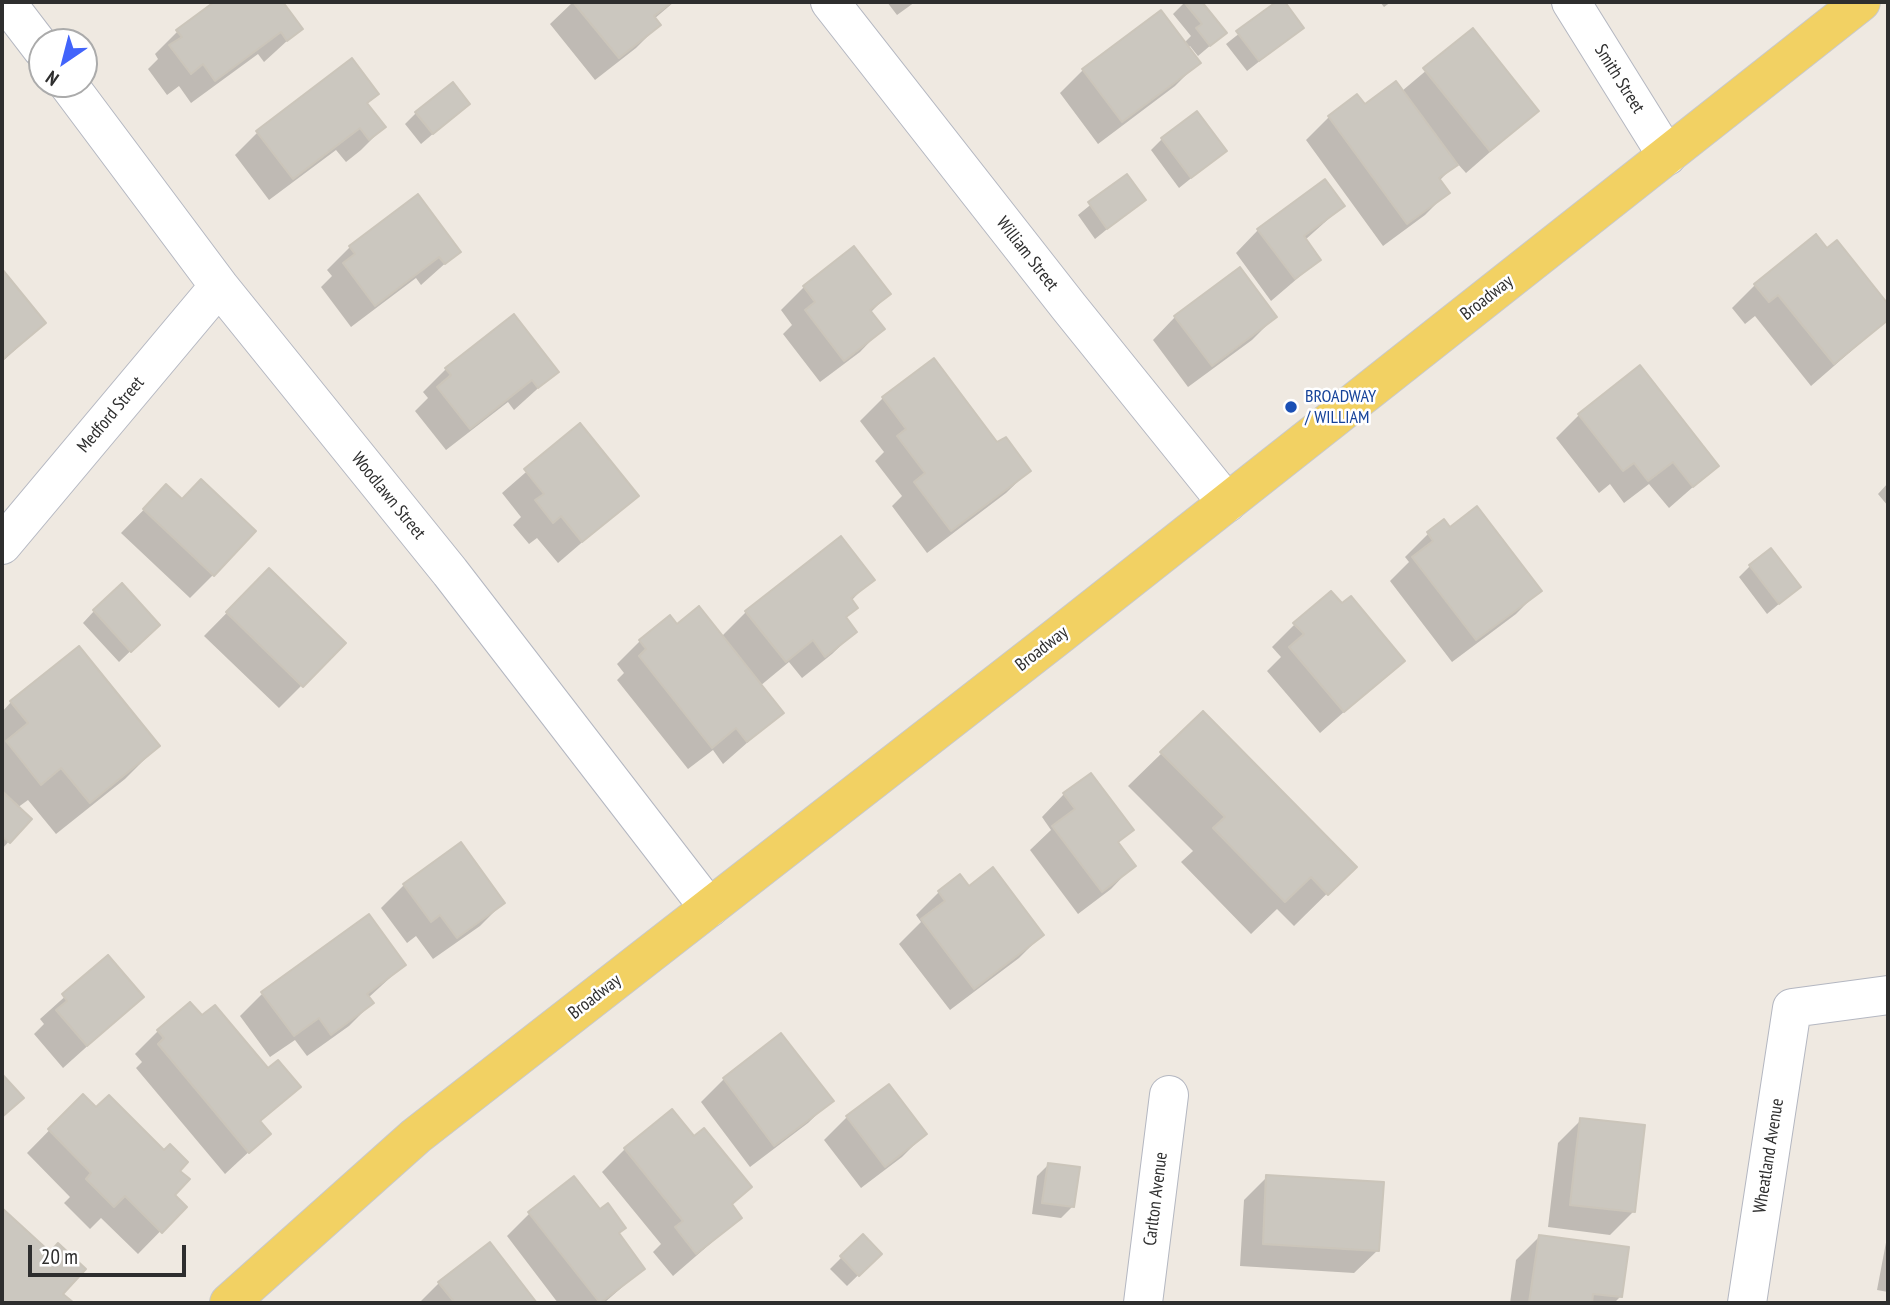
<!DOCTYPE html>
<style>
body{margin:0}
#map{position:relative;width:1890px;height:1305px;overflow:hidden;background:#efe9e1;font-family:"PT Sans Narrow",sans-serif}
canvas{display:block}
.frame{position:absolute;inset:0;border:4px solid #2e2e2e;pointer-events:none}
.north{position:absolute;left:28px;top:28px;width:70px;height:70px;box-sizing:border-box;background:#fff;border:2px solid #ababab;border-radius:50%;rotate:215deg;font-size:19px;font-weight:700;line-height:28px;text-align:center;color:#2e2e2e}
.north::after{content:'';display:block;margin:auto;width:24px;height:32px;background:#4264fb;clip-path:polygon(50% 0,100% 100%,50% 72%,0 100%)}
.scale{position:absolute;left:28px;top:1245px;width:158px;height:32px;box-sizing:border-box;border:4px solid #2e2e2e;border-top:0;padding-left:9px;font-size:21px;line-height:24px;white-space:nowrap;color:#2e2e2e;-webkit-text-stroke:5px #fff;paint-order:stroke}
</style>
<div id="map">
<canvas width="1890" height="1305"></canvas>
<div class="frame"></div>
<div class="north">N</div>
<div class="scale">20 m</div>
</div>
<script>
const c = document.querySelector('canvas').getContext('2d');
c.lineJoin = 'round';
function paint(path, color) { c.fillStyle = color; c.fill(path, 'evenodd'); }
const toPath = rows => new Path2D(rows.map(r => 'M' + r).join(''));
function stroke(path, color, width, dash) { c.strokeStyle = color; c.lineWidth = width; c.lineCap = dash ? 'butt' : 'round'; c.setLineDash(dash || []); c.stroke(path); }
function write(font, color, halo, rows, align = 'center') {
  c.font = font + ' "PT Sans Narrow",sans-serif'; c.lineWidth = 5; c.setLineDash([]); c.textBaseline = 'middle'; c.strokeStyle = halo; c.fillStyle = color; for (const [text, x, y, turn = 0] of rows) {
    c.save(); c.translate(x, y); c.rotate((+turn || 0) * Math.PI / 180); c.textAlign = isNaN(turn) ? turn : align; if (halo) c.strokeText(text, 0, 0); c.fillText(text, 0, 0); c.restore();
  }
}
paint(toPath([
 [217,2,281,2,300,29,264,62,258,54,191,103,179,86,167,95,148,69,158,59,155,54,178,31],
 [573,2,674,2,654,19,659,25,636,48,595,80,550,24],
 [887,2,915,2,897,15],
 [1185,2,1200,2,1225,33,1198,56,1190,46,1187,48,1198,63,1175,86,1098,144,1060,93,1083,70,1184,43,1191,36,1173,14],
 [1279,2,1283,2,1302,28,1247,71,1226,44],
 [1380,2,1391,2,1384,7],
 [1473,31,1537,111,1466,173,1457,163,1439,181,1448,192,1425,215,1383,246,1306,140,1329,117,1402,91],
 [377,94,366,105,384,127,361,150,346,162,336,150,269,200,235,155,258,132],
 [468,104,421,144,405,124,416,113],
 [1162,139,1225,151,1179,188,1151,150],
 [1126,176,1144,199,1095,239,1078,215],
 [1343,206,1305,240,1319,260,1271,301,1236,253,1258,230],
 [1816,237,1827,250,1836,243,1888,307,1888,319,1811,386,1755,316,1745,324,1732,308,1755,285],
 [350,247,459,251,421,285,416,278,351,327,321,287,332,276,327,270],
 [854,248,889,294,870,313,882,329,860,352,820,382,783,334,792,325,781,310,804,287],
 [2,272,44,323,2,362],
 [1175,317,1275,317,1252,340,1188,387,1153,340],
 [446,369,556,372,514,410,508,402,446,450,415,411,428,398,423,392],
 [883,398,997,445,1029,471,1006,493,927,553,892,506,902,496,875,461,884,452,860,421],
 [1579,415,1717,466,1669,508,1649,484,1624,503,1610,484,1599,493,1556,438],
 [579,426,636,496,558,563,537,538,529,544,513,525,521,517,502,493],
 [1888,483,1888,506,1878,494],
 [166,487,213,575,190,598,121,533],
 [1450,529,1539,591,1516,614,1452,662,1390,581,1409,562,1405,557,1428,534],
 [1750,566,1799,587,1767,614,1739,577],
 [269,570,344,643,279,708,204,636],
 [872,579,851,601,856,608,845,619,855,632,832,654,802,678,789,662,760,686,781,713,723,764,713,750,688,769,617,680,624,673,617,664,640,641,676,627,721,637,746,612],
 [94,611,146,636,119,662,83,623],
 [1295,624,1403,660,1320,733,1267,671,1281,657,1272,647],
 [11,702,158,746,125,779,56,834,28,800,17,808,29,819,2,849,2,712],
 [1203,713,1354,867,1294,926,1277,909,1251,934,1181,862,1193,851,1128,786],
 [1064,794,1131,829,1117,844,1133,866,1111,889,1078,914,1030,850,1051,830,1042,817],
 [404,885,503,903,480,926,433,959,416,936,407,943,381,908],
 [969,888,1042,935,1019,958,950,1010,899,944,921,922,916,915,939,892],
 [108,958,142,997,63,1068,34,1034,44,1024,40,1019],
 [404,965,368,998,372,1003,349,1026,307,1056,295,1040,270,1057,240,1016,263,993],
 [202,1018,268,1071,298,1087,259,1123,268,1134,225,1174,136,1068,142,1062,135,1054,158,1031],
 [724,1079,831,1101,808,1123,750,1167,701,1102],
 [83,1096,96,1110,178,1171,173,1195,184,1207,138,1254,101,1218,90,1229,64,1203,70,1197,27,1153],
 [847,1117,925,1134,902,1157,861,1188,824,1140],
 [1581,1120,1633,1212,1610,1235,1548,1227,1558,1143],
 [693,1138,750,1187,731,1206,740,1218,673,1276,653,1252,661,1244,602,1172,625,1149],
 [1048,1165,1073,1206,1061,1218,1032,1214,1037,1176],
 [1267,1177,1378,1250,1354,1273,1240,1266,1244,1200],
 [2,1211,49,1254,61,1294,71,1303,2,1303],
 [599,1212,643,1269,604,1303,558,1303,507,1236,530,1213],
 [1888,1232,1888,1292,1877,1290],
 [863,1236,880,1254,847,1286,830,1269],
 [1539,1237,1621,1296,1614,1303,1510,1303,1516,1260],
 [490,1244,535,1303,419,1303,439,1283]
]), '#0003');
const building = toPath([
 [214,2,283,2,303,29,287,41,281,32,215,81,203,64,191,74,169,45,182,37,176,30,214,2],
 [573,2,672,2,654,16,661,25,619,58,573,2],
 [1184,2,1202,2,1227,33,1210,46,1196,28,1202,24,1184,2],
 [1276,2,1285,2,1304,28,1259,61,1236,31,1276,2],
 [1161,10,1201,63,1122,122,1082,69,1161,10],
 [1473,28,1539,111,1490,151,1423,68,1473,28],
 [352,58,379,94,367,103,386,127,369,140,360,128,293,179,256,131,352,58],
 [1396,81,1458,165,1439,178,1450,193,1407,224,1328,116,1357,94,1365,104,1396,81],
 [453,82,470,104,433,134,415,112,453,82],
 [1197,111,1227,151,1191,178,1161,138,1197,111],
 [1127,174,1146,200,1107,229,1088,202,1127,174],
 [1325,179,1345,206,1304,236,1321,260,1295,279,1257,229,1325,179],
 [418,194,461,252,445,264,439,257,375,306,343,263,355,254,349,246,418,194],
 [1816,234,1827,248,1837,240,1888,304,1888,320,1834,364,1778,295,1769,302,1754,284,1816,234],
 [854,246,891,294,870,310,885,329,844,361,805,310,815,302,803,286,854,246],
 [1240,267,1277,317,1212,366,1174,316,1240,267],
 [2,269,46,323,2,360,2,269],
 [514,314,559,372,538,388,532,380,470,429,437,387,451,375,445,368,514,314],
 [934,358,997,442,1006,437,1031,471,951,531,914,482,925,473,897,436,906,429,882,397,934,358],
 [1640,365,1719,466,1693,487,1673,462,1648,481,1634,463,1623,471,1578,414,1640,365],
 [580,423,639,496,582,542,561,516,553,523,535,500,544,494,524,469,580,423],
 [201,479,256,531,214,576,143,509,166,484,182,499,201,479],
 [1477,506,1542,591,1476,640,1412,557,1433,541,1427,532,1444,519,1450,527,1477,506],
 [841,536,875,580,851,598,858,608,846,617,857,632,825,657,813,640,786,662,745,611,841,536],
 [1771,548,1801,587,1779,604,1749,565,1771,548],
 [269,568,346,643,303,687,226,612,269,568],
 [122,583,160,625,131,652,93,610,122,583],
 [1331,591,1342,603,1351,596,1405,661,1344,712,1289,647,1304,634,1293,623,1331,591],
 [699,606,784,713,747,742,736,728,712,748,639,656,646,649,639,640,670,615,677,624,699,606],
 [79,646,160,746,90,803,61,768,41,785,6,741,28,723,10,701,79,646],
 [1203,711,1357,867,1328,895,1311,877,1285,902,1213,828,1225,817,1160,752,1203,711],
 [1091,773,1134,830,1118,842,1136,866,1102,892,1052,826,1075,809,1063,793,1091,773],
 [2,791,32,819,10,843,2,836,2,791],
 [461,842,505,903,457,938,440,915,431,922,403,884,461,842],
 [993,867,1044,935,974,989,921,919,945,901,938,891,960,874,969,886,993,867],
 [369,914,406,965,367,994,374,1003,331,1035,319,1018,294,1036,261,992,369,914],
 [108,955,144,997,87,1046,56,1010,67,1001,62,994,108,955],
 [190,1002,202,1015,215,1005,268,1068,278,1060,301,1087,260,1121,271,1134,249,1153,158,1044,164,1038,157,1030,190,1002],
 [781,1033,834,1101,774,1146,723,1078,781,1033],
 [2,1074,24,1098,2,1117,2,1074],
 [889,1084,927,1134,885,1167,846,1116,889,1084],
 [83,1094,96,1107,109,1095,164,1150,170,1144,188,1162,180,1171,190,1179,175,1195,187,1207,162,1233,125,1196,114,1207,86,1179,91,1173,48,1129,83,1094],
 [672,1109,694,1136,704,1128,752,1187,732,1204,742,1218,696,1254,675,1227,683,1221,624,1148,672,1109],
 [1580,1118,1645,1125,1635,1212,1570,1205,1580,1118],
 [1048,1163,1080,1167,1074,1207,1042,1203,1048,1163],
 [1266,1175,1384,1182,1379,1251,1263,1244,1266,1175],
 [574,1176,600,1209,608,1203,626,1228,619,1233,645,1269,600,1303,528,1212,574,1176],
 [2,1208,50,1252,58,1243,86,1269,63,1294,74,1303,2,1303,2,1208],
 [863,1234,882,1254,859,1276,840,1256,863,1234],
 [1539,1235,1629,1247,1622,1297,1593,1294,1592,1303,1529,1303,1539,1235],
 [490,1242,537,1303,455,1303,438,1282,490,1242]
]);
paint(building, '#cbc7bf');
stroke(building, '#cbc5ba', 2);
const minor = toPath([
 [6,2,42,49],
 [830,2,1069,307,1227,503],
 [1571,2,1667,156],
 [68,84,219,286,450,572,709,908],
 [2,545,219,286],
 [1143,1303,1169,1095],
 [1747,1303,1792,1008,1888,995]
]);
const major = toPath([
 [229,1303,416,1136,1058,636,1861,2]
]);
stroke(minor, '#b4b7c1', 40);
stroke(major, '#c9c9c9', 40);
stroke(minor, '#fff', 38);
stroke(major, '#f2d163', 38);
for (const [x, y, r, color] of [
 [1291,407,7,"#1a4fb4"]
]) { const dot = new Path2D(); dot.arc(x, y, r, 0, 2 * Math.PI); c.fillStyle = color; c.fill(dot); stroke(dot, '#fff', 2.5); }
write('18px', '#2e2e2e', '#fff', [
 ["Smith Street",1619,79,58],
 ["William Street",1027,254,52],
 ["Broadway",1487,298,-38],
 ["Medford Street",111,415,-50],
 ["Woodlawn Street",388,496,51],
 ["Broadway",1042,649,-38],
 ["Broadway",595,997,-38],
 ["Wheatland Avenue",1769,1156,-81],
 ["Carlton Avenue",1156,1199,-83]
]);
write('18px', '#164399', '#fff', [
 ["BROADWAY",1305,397],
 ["/ WILLIAM",1305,418]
], 'left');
</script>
